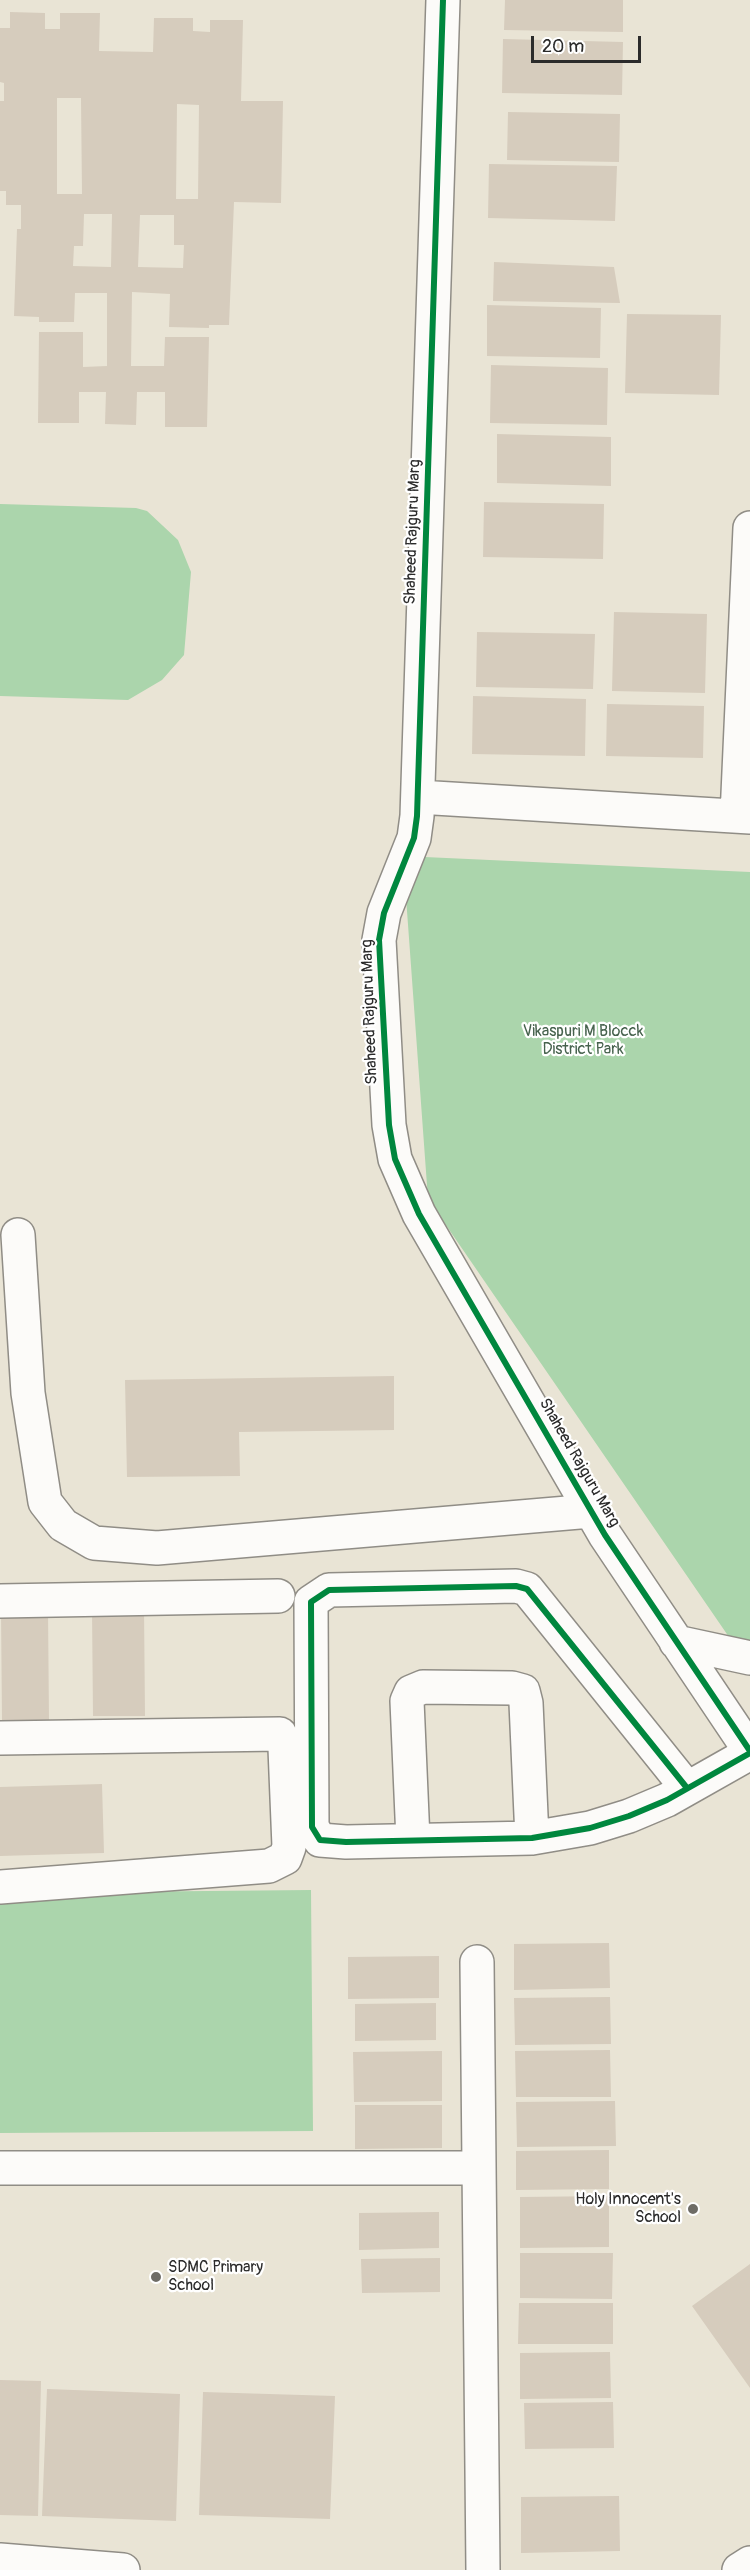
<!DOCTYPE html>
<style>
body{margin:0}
#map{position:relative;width:750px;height:2570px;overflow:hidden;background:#e9e4d5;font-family:Pangolin,sans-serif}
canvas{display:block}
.scale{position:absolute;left:531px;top:36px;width:110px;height:27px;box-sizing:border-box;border:3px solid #2b2b2b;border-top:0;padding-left:8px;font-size:18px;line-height:21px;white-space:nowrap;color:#2b2b2b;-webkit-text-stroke:4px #fff;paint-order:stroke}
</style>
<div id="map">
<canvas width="750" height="2570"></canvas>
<div class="scale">20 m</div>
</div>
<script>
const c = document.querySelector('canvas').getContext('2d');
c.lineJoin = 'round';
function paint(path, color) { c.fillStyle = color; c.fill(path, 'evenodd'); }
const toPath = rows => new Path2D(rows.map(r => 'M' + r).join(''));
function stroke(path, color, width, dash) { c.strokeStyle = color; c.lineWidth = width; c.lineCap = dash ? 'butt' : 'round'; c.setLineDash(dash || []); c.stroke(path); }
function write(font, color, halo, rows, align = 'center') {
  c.font = font + ' Pangolin,sans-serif'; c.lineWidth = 4.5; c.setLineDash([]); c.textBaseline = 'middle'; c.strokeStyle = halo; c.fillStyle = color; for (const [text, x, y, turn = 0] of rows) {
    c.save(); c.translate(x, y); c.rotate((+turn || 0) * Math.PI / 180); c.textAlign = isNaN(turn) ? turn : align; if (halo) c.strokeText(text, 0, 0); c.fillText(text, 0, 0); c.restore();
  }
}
paint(toPath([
 [0,504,136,508,147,511,178,540,191,572,184,655,162,680,128,700,0,696],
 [403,856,750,872,750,1656,742,1656,428,1199],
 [311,1890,313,2131,0,2133,0,1893]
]), '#abd5ac');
paint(toPath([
 [505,0,623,0,623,32,504,30],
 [10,12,45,13,45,29,60,29,60,13,100,13,99,51,153,52,154,18,193,18,193,31,210,32,210,20,243,20,241,101,283,101,281,203,234,202,229,325,209,325,209,328,169,327,170,294,132,292,131,366,164,366,165,337,209,337,207,427,165,427,165,392,137,392,136,425,105,424,106,392,79,392,79,423,38,423,39,332,83,332,83,367,107,366,107,293,75,293,74,322,39,322,39,317,14,316,17,229,21,229,21,205,6,205,6,191,0,191,0,101,4,101,4,83,0,82,0,28,10,28],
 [57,98,81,98,82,194,57,194],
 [177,104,199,105,198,199,176,199],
 [84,214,112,214,111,267,73,266,74,246,83,246],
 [140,215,174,215,174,245,184,245,183,268,138,267],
 [503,39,623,42,622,95,502,93],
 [508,112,620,114,619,162,507,160],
 [489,164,617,166,615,221,488,218],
 [494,262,614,267,620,303,493,301],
 [487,305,601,308,600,358,487,356],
 [627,314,721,315,719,395,625,393],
 [491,365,608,368,607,425,490,423],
 [497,434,611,437,611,486,497,483],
 [484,502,604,504,603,559,483,557],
 [614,612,707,614,705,693,612,691],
 [477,632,595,634,593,689,476,687],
 [473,696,586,699,585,756,472,754],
 [607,704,704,706,703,758,606,756],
 [394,1376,394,1430,239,1432,240,1476,127,1477,125,1380],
 [144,1608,145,1716,93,1716,92,1609],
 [1,1610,48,1610,49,1721,2,1721],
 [102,1784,104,1853,0,1856,0,1787],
 [609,1943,610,1988,514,1990,514,1944],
 [439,1956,439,1998,348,1999,348,1957],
 [610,1997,611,2044,515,2045,514,1998],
 [436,2003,436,2040,355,2041,355,2004],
 [610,2050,611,2097,516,2097,515,2051],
 [442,2051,442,2101,354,2102,353,2052],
 [615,2101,616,2146,517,2147,516,2102],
 [355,2105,442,2105,442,2148,355,2149],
 [609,2150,609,2189,516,2190,516,2151],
 [609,2196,609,2247,520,2248,520,2197],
 [439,2212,439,2248,359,2250,359,2213],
 [520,2253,613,2253,612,2299,520,2298],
 [440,2258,440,2292,362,2293,361,2259],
 [750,2264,750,2388,692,2306],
 [519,2303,613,2303,613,2344,518,2344],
 [610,2352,611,2398,520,2399,520,2353],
 [0,2380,41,2381,38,2516,0,2515],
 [47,2389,180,2394,176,2521,42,2516],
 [203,2392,335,2396,330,2519,199,2515],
 [613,2402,614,2448,525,2449,524,2403],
 [619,2496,620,2551,521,2553,521,2497]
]), '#d6ccbd');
const minor = toPath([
 [443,0,417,816,414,838,384,913,379,940,389,1125,395,1159,419,1214,605,1535,750,1751],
 [418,797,750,817],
 [737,816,750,528],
 [18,1235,28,1393,45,1502,63,1525,94,1543,157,1548,591,1511],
 [0,1601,278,1596],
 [676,1642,750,1658],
 [0,1738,280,1734,285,1748,289,1847,285,1858,269,1866,0,1887],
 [687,1788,527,1589,516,1586,329,1590,311,1602,312,1827,320,1840,346,1842,532,1838,590,1828,629,1816,667,1800,750,1753],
 [413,1840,407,1701,411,1692,423,1687,512,1688,523,1691,526,1703,532,1838],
 [477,1962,483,2570],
 [0,2168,479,2168],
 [0,2560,123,2570],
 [739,2570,750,2563]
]);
stroke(minor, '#908d86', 36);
stroke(minor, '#fcfbf9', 33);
stroke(toPath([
 [443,0,417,816,414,838,384,913,379,940,389,1125,395,1159,419,1214,605,1535,750,1751],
 [687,1788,527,1589,516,1586,329,1590,311,1602,312,1827,320,1840,346,1842,532,1838,590,1828,629,1816,667,1800,750,1753]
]), '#00873e', 6);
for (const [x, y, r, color] of [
 [693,2209,6,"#6e6c66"],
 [156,2277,6,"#6e6c66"]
]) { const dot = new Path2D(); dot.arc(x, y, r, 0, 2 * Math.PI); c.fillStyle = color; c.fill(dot); stroke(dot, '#fff', 2); }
write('16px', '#2b2b2b', '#fff', [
 ["Shaheed Rajguru Marg",413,532,-88],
 ["Shaheed Rajguru Marg",370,1012,-92],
 ["Shaheed Rajguru Marg",579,1463,60]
]);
write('16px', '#46624d', '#fff', [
 ["Vikaspuri M Blocck",583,1032],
 ["District Park",583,1050]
]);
write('16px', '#2b2b2b', '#fff', [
 ["Holy Innocent's",681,2200],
 ["School",681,2218],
 ["SDMC Primary",168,2268,"left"],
 ["School",168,2286,"left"]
], 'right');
</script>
